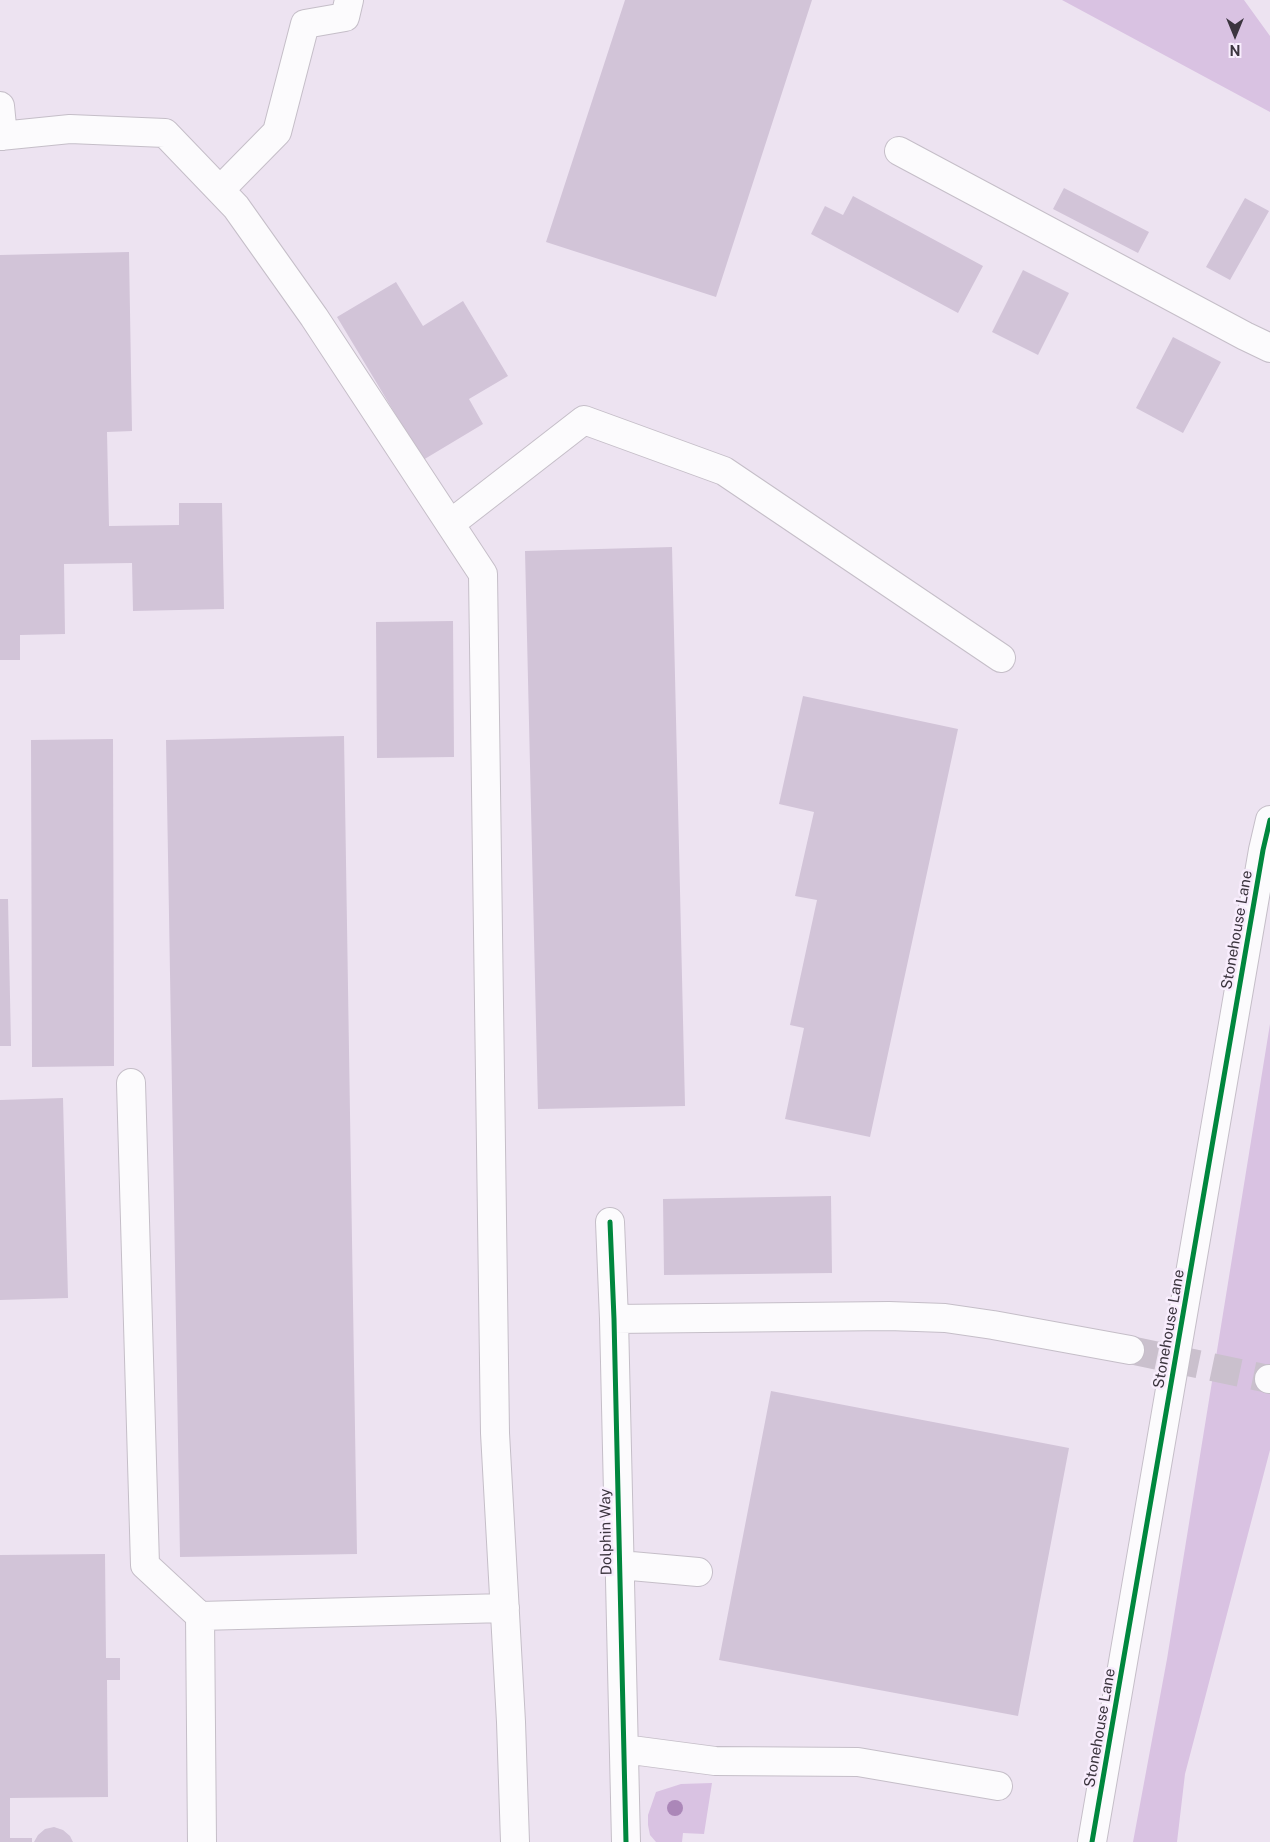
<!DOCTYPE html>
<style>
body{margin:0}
#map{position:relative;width:1270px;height:1842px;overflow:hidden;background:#ede3f1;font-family:"Public Sans",sans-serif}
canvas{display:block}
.north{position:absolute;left:1210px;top:10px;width:50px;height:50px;-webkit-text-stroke:4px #f8edfd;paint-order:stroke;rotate:180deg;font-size:14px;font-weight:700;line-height:20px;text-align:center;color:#3c353f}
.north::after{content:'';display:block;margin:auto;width:18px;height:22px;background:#3c353f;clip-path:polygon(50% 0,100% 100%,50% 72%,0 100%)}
</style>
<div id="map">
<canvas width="1270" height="1842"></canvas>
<div class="north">N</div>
</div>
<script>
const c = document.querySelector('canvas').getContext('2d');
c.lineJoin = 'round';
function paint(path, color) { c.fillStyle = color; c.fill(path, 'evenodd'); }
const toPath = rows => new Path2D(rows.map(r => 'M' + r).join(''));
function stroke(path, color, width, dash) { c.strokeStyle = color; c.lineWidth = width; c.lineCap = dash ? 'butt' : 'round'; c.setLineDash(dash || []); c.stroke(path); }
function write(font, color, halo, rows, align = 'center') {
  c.font = font + ' "Public Sans",sans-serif'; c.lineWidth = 5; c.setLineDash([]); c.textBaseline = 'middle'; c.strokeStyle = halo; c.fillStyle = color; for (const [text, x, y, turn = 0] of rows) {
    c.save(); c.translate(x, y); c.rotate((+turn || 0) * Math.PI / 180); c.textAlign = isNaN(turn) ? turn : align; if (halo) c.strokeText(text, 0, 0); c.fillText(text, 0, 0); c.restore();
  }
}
paint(toPath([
 [1062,0,1244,0,1270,36,1270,112],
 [1270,1024,1270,1450,1185,1774,1177,1842,1133,1842,1167,1659],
 [712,1783,704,1834,683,1833,682,1842,656,1842,650,1835,648,1825,648,1815,656,1792,681,1784]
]), '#d9c2e2');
paint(toPath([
 [625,0,812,0,716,297,546,242],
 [1064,188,1149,232,1138,253,1053,209],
 [853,196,983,266,958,313,811,234,825,206,843,215],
 [1245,198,1269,211,1230,280,1206,267],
 [129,252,132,431,107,432,109,526,179,525,179,503,222,503,224,609,133,611,132,563,64,564,65,634,20,635,20,660,0,660,0,255],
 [1023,270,1069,293,1038,355,992,332],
 [396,282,423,326,463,301,508,376,469,399,483,424,423,460,337,317],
 [1173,337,1221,362,1183,433,1136,408],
 [672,547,685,1106,538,1109,525,551],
 [453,621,454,757,377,758,376,622],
 [803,696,958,729,870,1137,785,1119,804,1028,790,1025,817,900,795,896,814,812,779,804],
 [344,736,357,1554,180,1557,166,740],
 [113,739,114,1066,32,1067,31,740],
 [0,899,8,899,11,1046,0,1046],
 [63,1098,68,1298,0,1300,0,1100],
 [831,1196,832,1273,664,1275,663,1199],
 [771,1391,1069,1448,1018,1716,719,1660],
 [105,1554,106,1658,120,1658,120,1680,107,1680,108,1797,10,1798,10,1838,32,1838,32,1842,0,1842,0,1555],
 [54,1827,63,1830,70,1836,73,1842,34,1842,38,1835,45,1829]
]), '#d2c4d8');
stroke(toPath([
 [1130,1350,1269,1379]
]), '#cac0cd', 28, [28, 14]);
const minor = toPath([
 [0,106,3,136],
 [0,136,70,129,165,133,236,207,314,317,483,574,495,1433,511,1722,515,1842],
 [899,151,1245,336,1270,348],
 [220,190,277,132,305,24,345,17,349,0],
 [450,524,584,420,724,471,1001,658],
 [131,1083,145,1565,200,1616],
 [610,1222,614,1319,626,1842],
 [614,1319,889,1316,945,1318,993,1325,1130,1350],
 [1269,1379,1270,1379],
 [620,1565,698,1572],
 [624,1749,715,1761,858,1762,998,1786],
 [202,1842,200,1616,505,1608],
 [1092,1842,1263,850,1270,820]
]);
stroke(minor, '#c5bec8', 30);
stroke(minor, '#fcfbfd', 28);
stroke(toPath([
 [610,1222,614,1319,626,1842],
 [1092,1842,1263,850,1270,820]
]), '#00873e', 5);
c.fillStyle = '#ab87b8';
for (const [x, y] of [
 [675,1808]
]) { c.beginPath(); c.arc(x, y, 8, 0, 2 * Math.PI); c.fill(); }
write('15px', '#3c353f', '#f8edfd', [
 ["Stonehouse Lane",1237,930,-80],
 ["Stonehouse Lane",1169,1329,-80],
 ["Dolphin Way",606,1532,-91],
 ["Stonehouse Lane",1100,1728,-80]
]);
</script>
